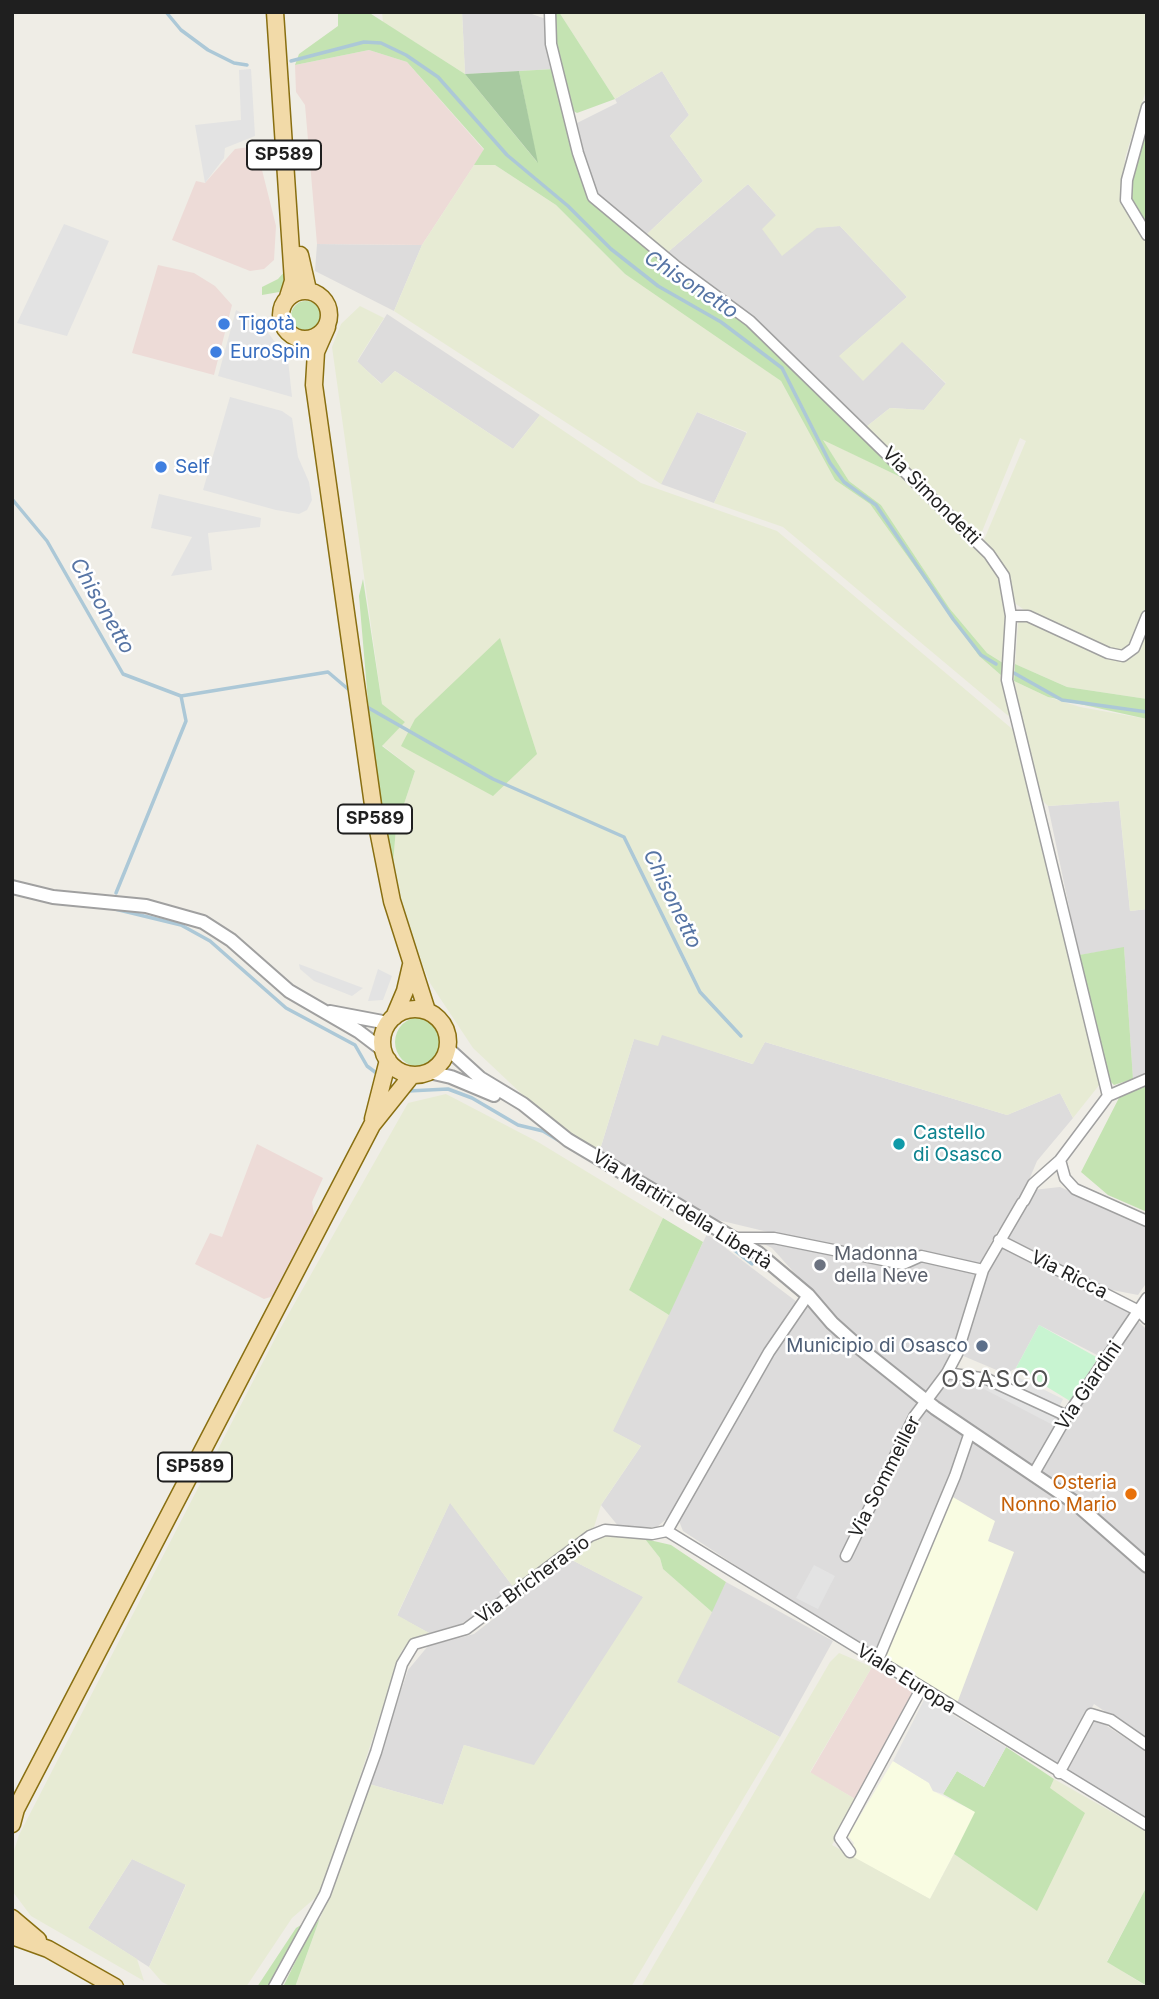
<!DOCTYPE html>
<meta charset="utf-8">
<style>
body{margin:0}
#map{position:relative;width:1159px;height:1999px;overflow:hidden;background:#efede6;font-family:Inter,sans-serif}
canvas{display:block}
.frame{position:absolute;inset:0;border:14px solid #1f1f1f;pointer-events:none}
</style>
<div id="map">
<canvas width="1159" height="1999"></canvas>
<div class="frame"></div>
</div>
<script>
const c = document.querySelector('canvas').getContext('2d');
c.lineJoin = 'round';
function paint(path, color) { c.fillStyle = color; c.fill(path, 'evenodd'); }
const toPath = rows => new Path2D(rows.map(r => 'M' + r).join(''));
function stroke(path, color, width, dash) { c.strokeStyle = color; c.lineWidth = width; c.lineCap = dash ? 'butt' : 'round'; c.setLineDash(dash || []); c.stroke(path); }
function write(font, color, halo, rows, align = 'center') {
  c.font = font + ' Inter,sans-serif'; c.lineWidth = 5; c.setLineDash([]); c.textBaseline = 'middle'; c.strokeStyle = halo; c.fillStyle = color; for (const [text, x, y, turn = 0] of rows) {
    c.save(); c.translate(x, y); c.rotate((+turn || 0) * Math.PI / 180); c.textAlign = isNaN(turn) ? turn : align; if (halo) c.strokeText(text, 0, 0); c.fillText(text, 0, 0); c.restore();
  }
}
paint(toPath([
 [462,12,526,12,546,19,554,69,465,74],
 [662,71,689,115,670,136,703,181,646,235,601,198,590,178,577,123,617,103,615,99],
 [748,184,777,216,817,227,840,226,907,297,840,356,902,341,946,384,924,410,890,408,866,427,749,314,668,252],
 [317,244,422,245,394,311,315,271],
 [387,314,540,415,513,449,395,371,382,384,357,362],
 [697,412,747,433,714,503,661,484],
 [1119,801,1130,911,1147,909,1147,1074,1133,1079,1124,948,1079,955,1048,806],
 [662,1034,752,1064,765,1042,1007,1115,1060,1093,1073,1118,1037,1161,1021,1199,1002,1229,998,1230,978,1267,911,1248,895,1260,867,1254,864,1250,855,1249,851,1252,714,1219,599,1153,634,1039],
 [1060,1187,1147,1225,1147,1282,1138,1295,1102,1288,1007,1240,1033,1190],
 [707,1234,797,1302,766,1348,676,1511,657,1527,619,1527,601,1505,641,1446,612,1431],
 [760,1242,795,1244,906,1267,917,1258,978,1272,954,1358,924,1394,846,1330,772,1248],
 [1000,1243,1131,1311,1101,1357,1039,1325,1016,1368,1006,1374,961,1355,987,1271],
 [805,1305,966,1436,873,1655,683,1531,679,1521,790,1324],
 [1135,1318,1147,1330,1147,1560,1103,1519,1041,1471],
 [945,1378,976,1379,1063,1420,1033,1471,930,1402],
 [973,1439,1074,1505,1147,1572,1147,1740,1094,1704,1058,1766,956,1706,951,1496],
 [450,1502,514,1588,461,1624,429,1633,397,1616],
 [570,1559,644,1597,534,1766,464,1745,443,1805,369,1784,408,1670,428,1646,474,1634],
 [726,1582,833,1641,780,1737,676,1682],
 [1096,1719,1147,1752,1147,1819,1065,1770],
 [132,1859,186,1884,149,1967,88,1928]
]), '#dddcdc');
paint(toPath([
 [369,50,407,62,484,150,422,245,317,244,305,105,296,92,295,65],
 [256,146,276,226,274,260,264,269,250,271,172,240,196,181,205,183,235,149],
 [158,265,194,273,215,286,232,305,214,375,132,353],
 [257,1144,323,1178,312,1202,315,1222,277,1295,264,1299,195,1264,210,1233,222,1237],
 [872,1667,915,1691,855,1799,810,1773]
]), '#eddbd7');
paint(toPath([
 [951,1496,995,1521,988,1541,1014,1552,956,1706,883,1659],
 [893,1761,929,1783,933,1791,976,1812,930,1899,849,1855,854,1843,848,1836]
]), '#f9fce2');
paint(toPath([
 [382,12,462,12,465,74,383,22],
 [559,12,1147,12,1147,87,1125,158,1124,185,1126,211,1147,240,1147,610,1127,651,1118,653,1030,614,1016,604,1004,568,983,542,1026,441,1020,438,981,534,975,535,866,427,890,408,924,410,946,383,902,342,863,381,839,356,907,297,840,226,817,228,782,256,762,229,776,215,748,184,668,252,646,235,703,181,670,136,689,115,662,71,615,99],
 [474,165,495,165,556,205,625,274,661,295,781,381,835,480,870,504,979,656,1002,676,1012,719,783,527,714,503,747,432,697,412,661,484,394,311,422,245],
 [360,306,384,318,357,361,381,384,395,371,513,449,540,415,641,483,777,531,1017,733,1100,1084,1073,1118,1060,1093,1007,1115,765,1042,753,1064,662,1035,658,1046,634,1039,599,1153,543,1114,473,1048,430,983,396,898,393,864,396,828,415,771,382,745,405,722,382,704,332,347,341,324],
 [822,439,913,483,1001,573,1006,615,1003,663,987,653,950,609,881,505,849,481],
 [1026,619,1122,660,1131,658,1147,624,1147,699,1067,687,1015,664,1018,623],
 [1014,681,1048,697,1080,707,1147,719,1147,909,1130,911,1119,801,1048,806,1040,798],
 [446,1094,538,1142,663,1218,629,1290,669,1315,613,1431,641,1446,601,1505,594,1527,514,1588,450,1503,397,1615,429,1633,411,1639,401,1652,322,1892,292,1918,246,1987,172,1987,162,1982,149,1967,186,1885,132,1859,88,1928,137,1959,144,1981,31,1916,13,1892,12,1884,12,1857,19,1835,280,1329,408,1103],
 [620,1534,645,1539,660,1558,663,1569,712,1612,677,1682,780,1737,631,1987,295,1987,369,1784,443,1805,464,1745,534,1765,643,1597,570,1559,596,1538],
 [839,1653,872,1667,810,1772,855,1799,832,1845,930,1899,954,1854,1037,1911,1050,1788,1054,1779,1147,1832,1147,1886,1107,1961,1147,1987,641,1987,830,1662]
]), '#e7ebd4');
paint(toPath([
 [338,12,368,12,465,74,537,162,519,71,554,69,585,190,648,250,750,326,913,483,823,440,849,481,881,505,950,609,987,653,1003,663,1002,676,979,656,870,504,835,480,781,381,625,274,556,205,495,165,474,165,484,149,407,62,369,50,295,65,299,54,338,26],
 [555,12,559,12,615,99,577,113,570,109,554,41],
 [1147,117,1147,230,1130,200,1129,182],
 [286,270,285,291,262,295,262,287,278,279],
 '291 316a15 15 0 1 1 30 0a15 15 0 1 1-30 0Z',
 [363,579,382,704,405,722,382,746,415,771,396,828,393,864,381,809,369,713,359,596],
 [500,638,537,754,493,796,401,746,415,719],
 [1015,664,1067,687,1147,699,1147,719,1048,697,1014,681],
 [1124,947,1133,1079,1114,1085,1109,1080,1079,955],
 '395 1042a25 25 0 1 1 50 0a25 25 0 1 1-50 0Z',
 [1147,1083,1147,1212,1108,1195,1081,1172,1121,1094],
 [663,1218,703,1242,669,1315,629,1290],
 [645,1539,671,1545,726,1582,712,1612,663,1569,660,1558],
 [1006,1747,1054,1779,1050,1788,1085,1813,1037,1911,954,1854,975,1812,943,1794,957,1771,984,1787],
 [1147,1886,1147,1986,1107,1962],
 [320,1918,295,1987,283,1987,309,1934],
 [306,1922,268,1987,257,1987,296,1928]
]), '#c4e3b2');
paint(toPath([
 [519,71,538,163,465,74]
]), '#a7c9a0');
paint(toPath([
 [1039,1325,1098,1358,1070,1401,1016,1368]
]), '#c8f4d1');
paint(toPath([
 [251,69,255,136,225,148,224,158,205,183,195,125,241,120,239,70],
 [64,224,109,241,67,336,17,323],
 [236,310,261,323,288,360,292,397,218,376],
 [230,397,282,411,292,418,298,457,309,482,312,500,307,510,299,514,276,510,203,490],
 [159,494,261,518,260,527,208,533,212,570,171,576,192,537,151,528],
 [299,964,363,988,352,996,314,981,300,969],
 [378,969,392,976,383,1000,368,1001],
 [1018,1377,1063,1399,1051,1424,982,1388,987,1379,1009,1389],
 [814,1565,835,1576,818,1609,796,1598],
 [925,1698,1006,1747,984,1787,957,1771,943,1794,933,1791,929,1783,893,1761]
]), '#e3e3e3');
stroke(toPath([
 [166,12,181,30,208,50,234,63,247,65],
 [291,61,364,42,381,43,406,55,438,77,507,155,568,206,611,249,658,286,721,322,782,368,830,463,844,482,876,505,953,619,981,655,996,664],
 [12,499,47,541,123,674,181,696,328,672,348,689],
 [1014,673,1062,700,1147,712],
 [367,707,493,779,624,837,700,992,741,1036],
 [116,893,186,721,181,696],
 [115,909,181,925,210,941,286,1008,355,1045,367,1066,379,1075],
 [408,1091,448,1089,472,1098,518,1125,543,1131,558,1140],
 [709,1230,752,1264]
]), '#acc8d7', 3.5);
const minor = toPath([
 [550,12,551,44,578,153,593,197,677,267,750,321,989,554,1004,576,1011,616,1007,680,1108,1096],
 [1147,107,1127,180,1126,200,1147,235],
 [1011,616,1028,616,1108,653,1123,656,1134,648,1147,616],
 [1060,1160,1065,1178,1075,1189,1147,1221],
 [1024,1201,1033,1184,1060,1160,1108,1096,1147,1079],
 [736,1238,774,1238,903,1264,921,1256,983,1270],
 [999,1240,1139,1311,1147,1319],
 [947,1373,957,1354,983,1270,1022,1203],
 [1033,1475,1067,1416,1147,1298],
 [667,1531,1147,1825],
 [846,1556,914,1417,947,1373,987,1379,1067,1416],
 [877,1662,955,1476,970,1432],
 [1059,1773,1091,1714,1111,1720,1147,1745],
 [850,1852,840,1838,921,1689],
 [274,1987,325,1894,376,1752,402,1664,414,1644,466,1629,590,1536,605,1530,652,1534,667,1531,769,1352,808,1295]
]);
const tertiary = toPath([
 [12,887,53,897,146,906,203,922,231,940,289,991,358,1031,383,1050],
 [330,1012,388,1023],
 [447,1048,480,1078,523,1104,568,1140,758,1253,808,1295,832,1323,861,1349,935,1408,1074,1502,1147,1566],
 [429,1072,451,1077,494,1095]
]);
const primary = toPath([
 [275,12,293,281,288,297],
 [300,255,308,290],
 '281 315a24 24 0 1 1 48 0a24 24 0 1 1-48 0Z',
 [327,327,316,352,314,385,373,805,392,901,427,1011],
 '382 1042a33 33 0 1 1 66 0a33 33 0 1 1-66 0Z',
 [394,1017,405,991,411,965],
 [373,1119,388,1060],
 [12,1824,16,1809,372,1125,412,1075],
 [12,1918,38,1940],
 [12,1936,48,1949,115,1987]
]);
stroke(minor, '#a0a0a0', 13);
stroke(tertiary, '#a0a0a0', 16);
stroke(primary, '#896f11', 19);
stroke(minor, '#fff', 10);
stroke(tertiary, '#fff', 12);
stroke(primary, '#f2daa8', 16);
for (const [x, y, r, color] of [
 [224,324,7,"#3f7fe0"],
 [216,352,7,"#3f7fe0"],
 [161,467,7,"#3f7fe0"],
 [899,1144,7,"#0f9aa8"],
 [820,1265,7,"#6b7280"],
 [982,1346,7,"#5c6f8a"],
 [1131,1494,7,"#e8710a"]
]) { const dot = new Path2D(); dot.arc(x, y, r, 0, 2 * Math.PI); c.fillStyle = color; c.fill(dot); stroke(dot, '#fff', 2.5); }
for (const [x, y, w] of [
 [284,155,74],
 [375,819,74],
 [195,1467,74]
]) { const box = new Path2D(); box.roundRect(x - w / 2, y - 14.5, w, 29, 5); c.fillStyle = '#fff'; c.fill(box); stroke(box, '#1f1f1f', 2); }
write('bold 18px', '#1f1f1f', null, [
 ["SP589",284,155],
 ["SP589",375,819],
 ["SP589",195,1467]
]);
write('19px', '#366cbe', '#fff', [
 ["Tigotà",238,324],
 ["EuroSpin",230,352],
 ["Self",175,467]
], 'left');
write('19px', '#1f1f1f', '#fff', [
 ["Via Simondetti",931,496,45],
 ["Via Martiri della Libertà",682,1210,32],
 ["Via Ricca",1069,1275,27],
 ["Via Giardini",1089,1386,-56],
 ["Via Sommeiller",885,1477,-63],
 ["Via Bricherasio",533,1580,-36],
 ["Viale Europa",906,1679,32]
]);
write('19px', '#0d838f', '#fff', [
 ["Castello",913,1133],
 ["di Osasco",913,1155]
], 'left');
write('19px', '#5b616d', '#fff', [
 ["Madonna",834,1254],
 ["della Neve",834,1276]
], 'left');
write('19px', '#4e5e75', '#fff', [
 ["Municipio di Osasco",968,1346]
], 'right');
write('19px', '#c56008', '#fff', [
 ["Osteria",1117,1483],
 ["Nonno Mario",1117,1505]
], 'right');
write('italic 21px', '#5674a4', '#fff', [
 ["Chisonetto",691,285,33],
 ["Chisonetto",102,606,60],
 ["Chisonetto",672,899,64]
]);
c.letterSpacing = '2px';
write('23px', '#525252', '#fff', [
 ["OSASCO",996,1380]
]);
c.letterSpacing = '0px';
</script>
